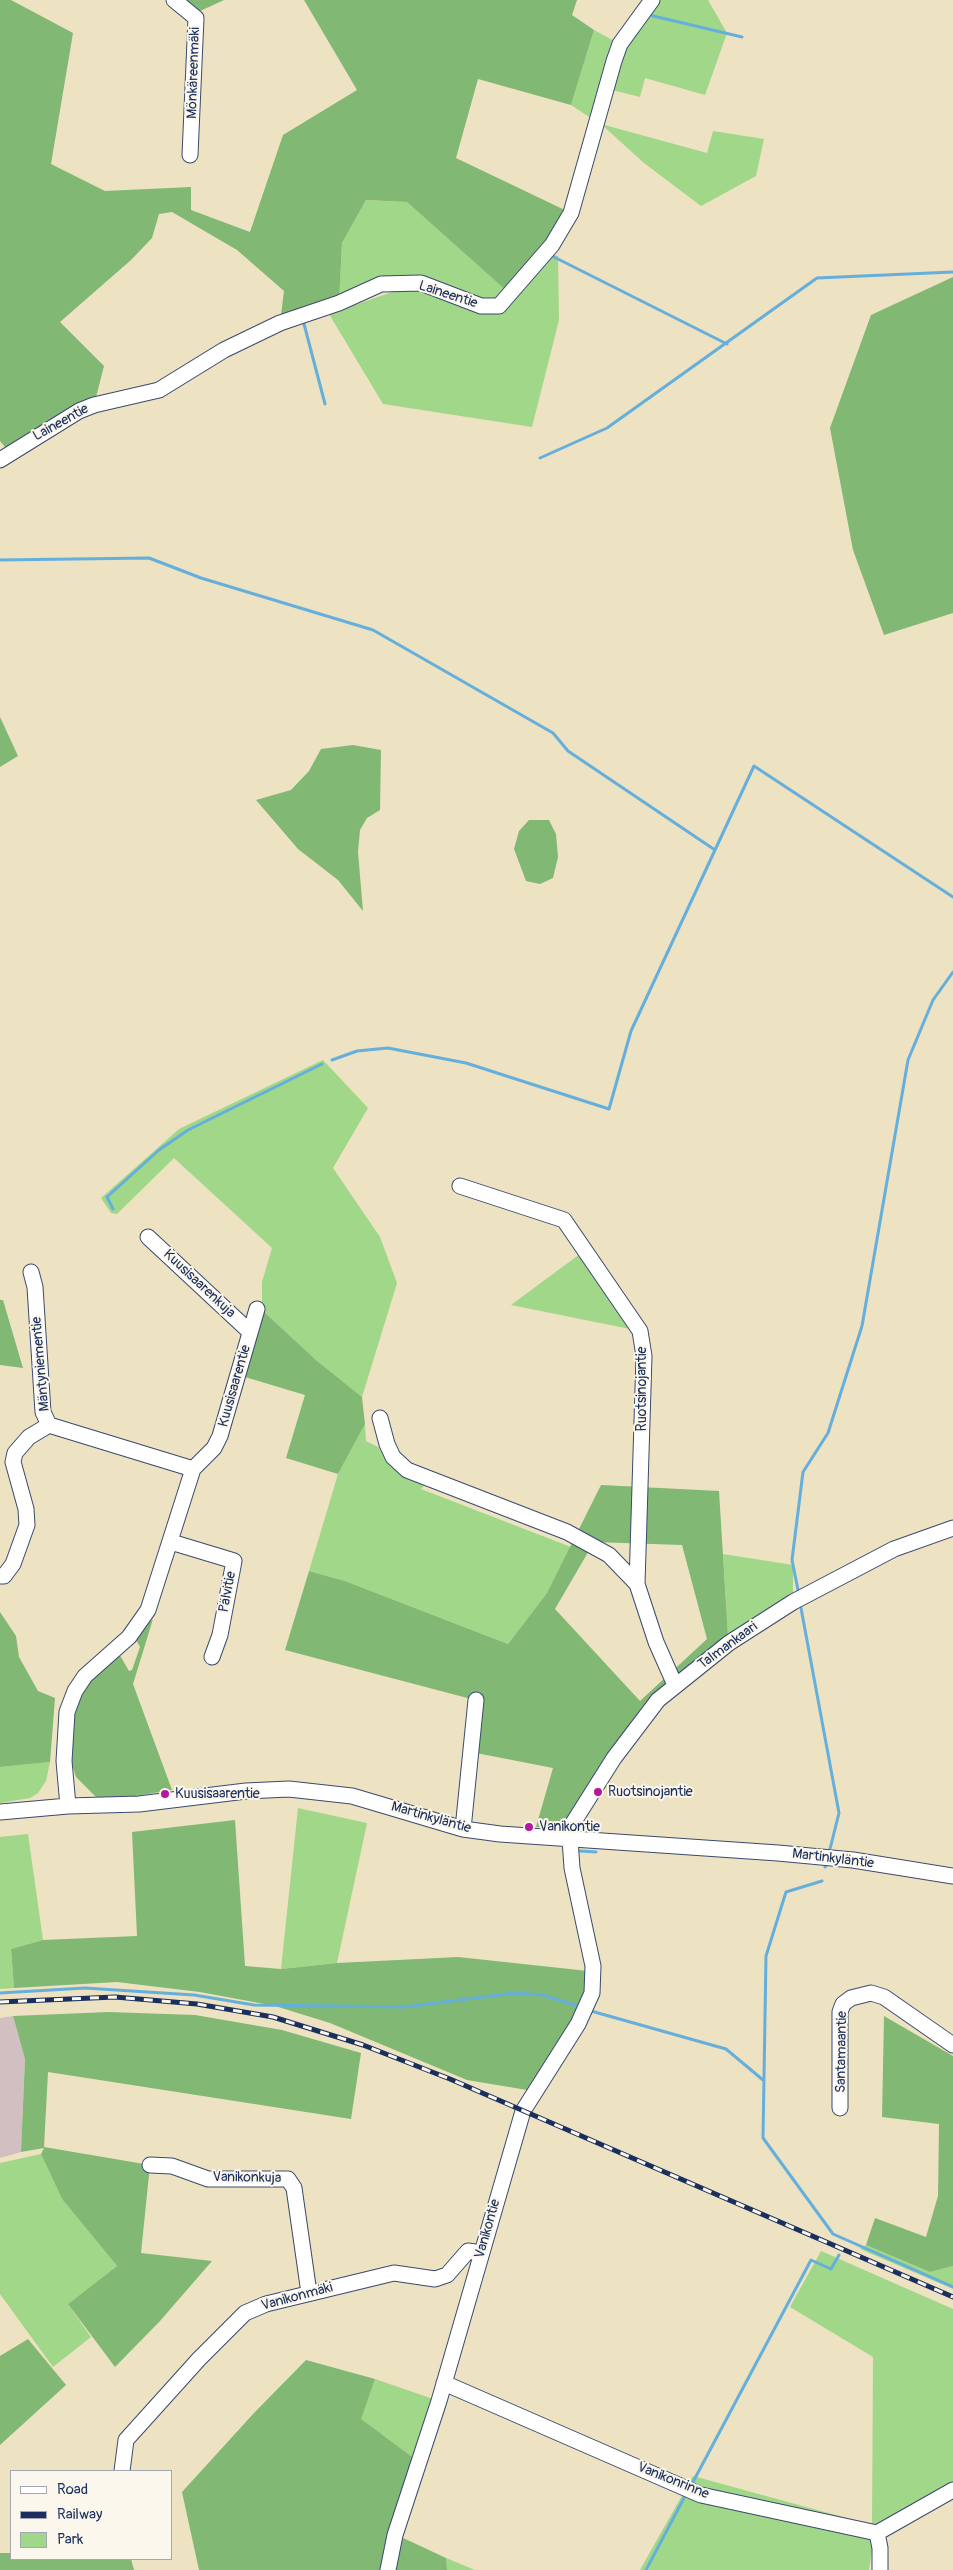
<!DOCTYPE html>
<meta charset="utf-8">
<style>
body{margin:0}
#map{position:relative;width:953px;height:2570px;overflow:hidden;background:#ede2c2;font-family:Pangolin,sans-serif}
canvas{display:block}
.legend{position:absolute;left:10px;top:2470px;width:162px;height:90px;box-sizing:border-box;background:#fbf7ec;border:1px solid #a1a7b3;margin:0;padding:6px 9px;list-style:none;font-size:15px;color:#1b2f5e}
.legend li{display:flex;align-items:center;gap:10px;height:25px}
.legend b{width:25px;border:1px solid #a1a7b3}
</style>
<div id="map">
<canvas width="953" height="2570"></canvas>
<ul class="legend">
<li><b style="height:6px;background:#fff"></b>Road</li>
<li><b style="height:6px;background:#1b2f5e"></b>Railway</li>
<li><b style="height:14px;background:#a1d788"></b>Park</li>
</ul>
</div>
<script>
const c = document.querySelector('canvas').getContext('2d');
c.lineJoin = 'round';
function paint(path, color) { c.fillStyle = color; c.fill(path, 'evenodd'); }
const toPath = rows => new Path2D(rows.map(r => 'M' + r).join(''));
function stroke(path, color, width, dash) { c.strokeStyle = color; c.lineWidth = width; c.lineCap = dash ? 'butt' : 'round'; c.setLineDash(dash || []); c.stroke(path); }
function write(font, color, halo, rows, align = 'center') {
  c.font = font + ' Pangolin,sans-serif'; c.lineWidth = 4; c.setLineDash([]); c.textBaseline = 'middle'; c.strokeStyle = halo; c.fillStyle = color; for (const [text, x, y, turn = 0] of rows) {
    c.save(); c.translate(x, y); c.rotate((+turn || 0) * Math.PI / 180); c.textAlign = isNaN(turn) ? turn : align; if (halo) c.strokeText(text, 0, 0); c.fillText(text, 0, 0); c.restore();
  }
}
paint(toPath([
 [13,2016,25,2059,21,2152,0,2158,0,2018]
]), '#d2bfc1');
paint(toPath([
 [653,0,708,0,727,33,705,95,645,78,640,97,608,89,597,122,571,105,594,30,620,44],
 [601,124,707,153,713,131,764,139,756,176,701,206,644,163],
 [366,200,407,202,510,294,548,253,558,256,559,320,532,427,383,404,329,314,418,283,381,284,339,303,342,243],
 [323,1060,368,1108,333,1168,380,1237,397,1283,362,1397,316,1360,262,1310,262,1282,272,1248,174,1158,117,1214,111,1213,101,1198,179,1129],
 [584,1251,640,1331,511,1305],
 [365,1424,366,1441,434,1475,421,1489,571,1547,547,1593,508,1644,345,1581,309,1571,338,1474],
 [723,1554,793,1565,793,1602,728,1636],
 [50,1762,46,1781,38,1793,30,1798,0,1803,0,1767],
 [298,1808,367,1823,337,1963,281,1969],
 [28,1834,43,1940,11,1949,14,1988,0,1989,0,1837],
 [41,2154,62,2199,117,2266,68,2304,91,2337,53,2367,0,2294,0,2163],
 [866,2245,930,2272,953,2266,953,2289,860,2249],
 [821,2251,953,2309,953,2482,887,2519,873,2543,869,2570,640,2570,693,2476,872,2525,873,2357,790,2307],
 [375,2379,439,2401,419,2462,360,2419],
 [446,2558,475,2570,447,2570]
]), '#a1d788');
paint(toPath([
 [0,0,11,0,73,33,51,164,105,191,191,187,191,210,250,232,283,135,357,90,304,0,577,0,572,15,594,30,571,105,478,79,456,158,571,213,510,294,407,202,366,200,342,243,339,303,280,323,284,291,237,250,172,212,159,214,152,238,131,260,60,322,104,366,94,405,10,453,0,441],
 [185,0,224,0,198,12],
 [953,277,953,613,884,635,853,550,830,428,871,315],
 [0,717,18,756,0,767],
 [353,745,381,750,380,810,367,818,360,830,358,852,363,911,338,880,298,849,256,800,291,790,309,771,321,749],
 [529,820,549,820,556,834,558,857,553,878,540,884,526,881,514,849,519,831],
 [0,1300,3,1300,23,1368,0,1365],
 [262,1310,316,1360,362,1397,365,1424,338,1474,286,1458,305,1395,245,1377],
 [601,1485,719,1491,728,1636,645,1703,637,1714,635,1722,599,1768,565,1822,556,1828,536,1827,553,1768,471,1752,475,1700,285,1650,309,1571,345,1581,508,1644,547,1593],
 [594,1542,682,1545,707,1639,640,1701,555,1609],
 [0,1612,16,1636,19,1657,38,1691,55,1698,50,1762,0,1767],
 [153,1619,133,1684,172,1790,135,1796,96,1797,76,1777,71,1761,69,1735,79,1693,118,1652,129,1671,132,1670,140,1647,135,1638],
 [235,1820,245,1966,281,1969,337,1963,458,1957,588,1971,593,1966,578,2024,527,2090,467,2080,330,2023,275,2006,200,1992,117,1982,14,1988,11,1949,43,1940,137,1936,132,1832],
 [109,2012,195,2015,282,2030,361,2053,351,2119,48,2072,44,2147,150,2165,141,2253,212,2261,160,2321,115,2367,68,2304,117,2266,62,2199,41,2154,44,2148,21,2152,25,2059,13,2016],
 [884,2016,953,2056,953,2266,930,2272,866,2245,875,2218,926,2237,938,2196,939,2124,882,2117],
 [28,2339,66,2385,0,2445,0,2356],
 [306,2360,375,2379,361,2419,419,2462,384,2547,390,2551,401,2537,446,2558,447,2570,199,2570,182,2492,254,2413],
 [0,2553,11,2553,11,2559,131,2559,134,2570,0,2570]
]), '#80b874');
stroke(toPath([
 [649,15,742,37],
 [550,255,727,344],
 [303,320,325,404],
 [540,458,607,428,817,278,953,272],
 [0,560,149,558,201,578,373,630,553,733,568,751,715,850],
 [332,1060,357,1051,388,1048,466,1063,609,1109,631,1031,754,766,953,897],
 [113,1209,107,1197,159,1150,188,1130,322,1064],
 [798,1590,792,1560,803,1472,828,1433,862,1326,908,1060,933,1000,953,972],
 [801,1608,839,1813,830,1849],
 [580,1851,596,1852],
 [825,1867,826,1866],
 [822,1881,786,1892,766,1956,763,2138,833,2234,953,2287],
 [0,1993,85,1988,194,1995,254,2005,405,2007,514,1993,543,1995,577,2006],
 [591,2011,726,2049,763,2080],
 [693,2482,811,2260,831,2269,839,2255],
 [646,2570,684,2498]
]), '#65afdd', 3);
const minor = toPath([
 [174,0,196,18,190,155],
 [0,460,79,411,94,405,159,390,224,350,280,323,339,303,381,284,421,283,481,306,499,306,552,245,571,213,614,61,620,44,652,0],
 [460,1186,564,1220,640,1331,644,1356,637,1584,656,1642,675,1685],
 [148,1237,250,1332],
 [31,1272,35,1287,43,1412,49,1425,193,1469],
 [380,1418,387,1444,393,1457,407,1470,567,1532,609,1555,637,1584],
 [171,1542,234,1561,220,1635,212,1657],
 [0,1576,4,1576,13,1564,27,1525,26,1509,13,1462,15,1453,29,1437,49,1425],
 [68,1806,64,1761,67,1712,75,1691,85,1676,129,1637,148,1610,193,1469,214,1448,220,1436,257,1309],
 [0,1812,68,1806,139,1804,246,1791,289,1789,352,1796,463,1829,500,1834,778,1853,853,1860,953,1876],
 [463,1829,476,1700],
 [840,2108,840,2012,843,2004,851,1998,871,1993,884,1997,953,2045],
 [150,2165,172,2166,208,2179,288,2179,294,2188,309,2293],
 [444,2383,701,2495,877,2533],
 [122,2471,126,2440,199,2359,245,2313,266,2304,394,2273,435,2279,447,2275,468,2251,481,2253],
 [877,2533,953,2490],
 [877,2533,880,2548,880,2570],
 [388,2570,395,2535,439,2401,523,2111,578,2024,592,1993,593,1966,572,1868,570,1839,573,1823,614,1758,658,1700,729,1643,793,1602,894,1549,953,1528]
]);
stroke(minor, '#3a4a6d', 17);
stroke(minor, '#fff', 15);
const rail = toPath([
 [0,2002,115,1997,197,2004,273,2017,363,2045,450,2079,953,2297]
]);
stroke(rail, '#1b2f5e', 5);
stroke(rail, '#fbf7ec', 3, [9]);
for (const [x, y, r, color] of [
 [598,1792,5,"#b5179e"],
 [165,1794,5,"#b5179e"],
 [529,1827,5,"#b5179e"]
]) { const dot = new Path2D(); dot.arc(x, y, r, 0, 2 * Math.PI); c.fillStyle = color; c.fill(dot); stroke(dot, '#fbf7ec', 2); }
write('14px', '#1b2f5e', '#fbf7ec', [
 ["Mönkäreenmäki",194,73,-88],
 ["Laineentie",448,295,18],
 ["Laineentie",61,423,-29],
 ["Kuusisaarenkuja",199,1284,43],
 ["Mäntyniementie",41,1364,-95],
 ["Kuusisaarentie",235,1386,-74],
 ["Ruotsinojantie",642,1389,-90],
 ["Pälvitie",228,1592,-79],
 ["Talmankaari",728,1646,-36],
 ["Martinkyläntie",431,1818,16],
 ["Martinkyläntie",833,1859,7],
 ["Santamaantie",842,2052,-89],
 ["Vanikonkuja",247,2178,1],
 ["Vanikontie",488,2229,-74],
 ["Vanikonmäki",297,2297,-15],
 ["Vanikonrinne",673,2481,22]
]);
write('14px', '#1b2f5e', '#fbf7ec', [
 ["Ruotsinojantie",608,1792],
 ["Kuusisaarentie",175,1794],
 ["Vanikontie",539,1827]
], 'left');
</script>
